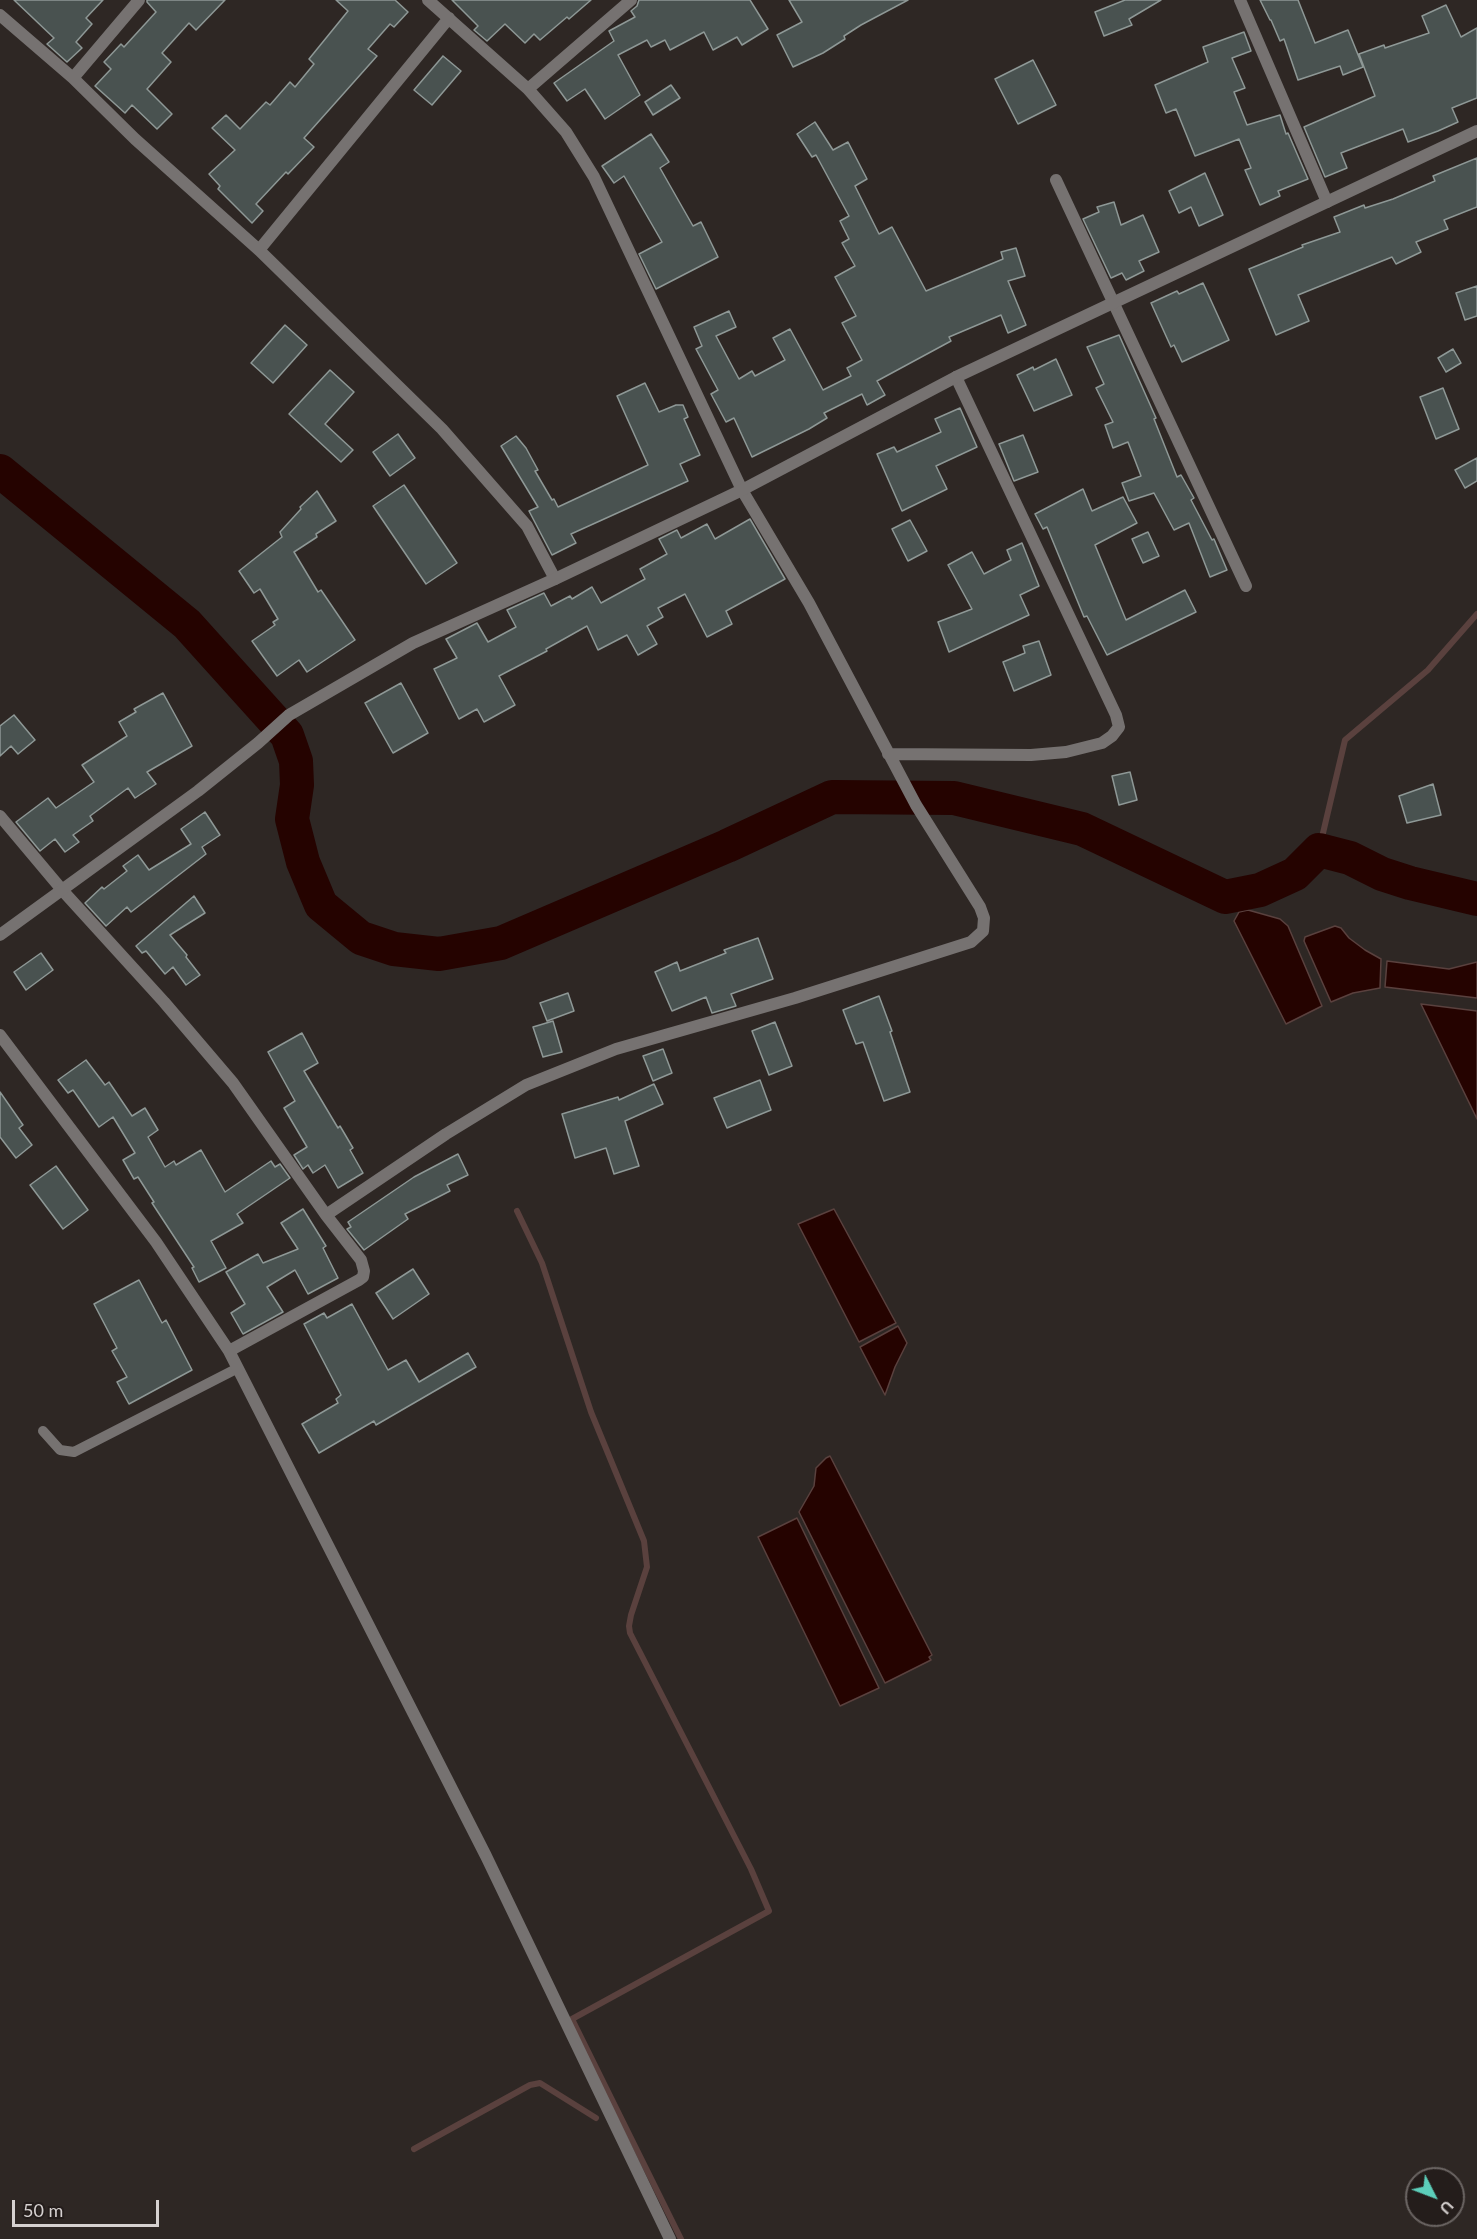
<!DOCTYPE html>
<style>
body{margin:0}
#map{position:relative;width:1477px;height:2239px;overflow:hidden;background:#2e2724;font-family:Lato,sans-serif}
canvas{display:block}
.north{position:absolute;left:1405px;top:2167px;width:60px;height:60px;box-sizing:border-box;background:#241d1b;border:2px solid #6b6563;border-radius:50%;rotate:132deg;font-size:16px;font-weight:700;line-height:24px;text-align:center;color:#d6d1d0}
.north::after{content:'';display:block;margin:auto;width:21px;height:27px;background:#5cceba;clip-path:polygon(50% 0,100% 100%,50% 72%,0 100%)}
.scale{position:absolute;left:12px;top:2200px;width:147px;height:27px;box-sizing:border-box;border:3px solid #d6d1d0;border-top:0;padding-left:8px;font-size:18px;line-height:21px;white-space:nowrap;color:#d6d1d0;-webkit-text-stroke:4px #241d1b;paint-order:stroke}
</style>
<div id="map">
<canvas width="1477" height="2239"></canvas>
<div class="north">U</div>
<div class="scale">50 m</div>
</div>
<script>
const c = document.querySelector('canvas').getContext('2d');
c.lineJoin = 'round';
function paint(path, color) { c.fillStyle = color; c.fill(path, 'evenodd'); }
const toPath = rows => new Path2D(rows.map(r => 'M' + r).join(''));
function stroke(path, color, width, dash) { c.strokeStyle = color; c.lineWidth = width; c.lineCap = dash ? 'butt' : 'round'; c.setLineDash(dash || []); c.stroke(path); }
const water = toPath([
 [1248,910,1280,919,1288,926,1322,1006,1286,1024,1234,921,1239,912,1248,910],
 [1335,926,1341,928,1349,938,1365,950,1381,959,1380,988,1353,993,1331,1002,1304,941,1305,937,1335,926],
 [1387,961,1449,969,1477,962,1477,998,1385,987,1387,961],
 [1421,1004,1477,1011,1477,1119,1421,1004],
 [834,1209,896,1323,859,1342,798,1224,834,1209],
 [898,1326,907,1343,895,1367,885,1395,860,1347,898,1326],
 [830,1456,932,1655,929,1657,931,1660,885,1683,799,1512,814,1486,816,1468,826,1458,830,1456],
 [797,1518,879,1688,840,1706,758,1537,797,1518]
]);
paint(water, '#250300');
stroke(water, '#5a413e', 1.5);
stroke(toPath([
 [1319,850,1345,740,1428,670,1477,614],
 [517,1211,542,1263,591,1412,644,1541,647,1567,631,1615,629,1626,630,1633,751,1869,769,1911,572,2019,681,2239],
 [414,2149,530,2085,540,2083,596,2118]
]), '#5a413e', 6);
stroke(toPath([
 [0,471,187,624,287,735,296,761,297,785,292,819,303,862,321,905,361,938,394,949,439,954,501,943,727,846,832,797,954,798,1082,829,1225,897,1260,890,1295,874,1319,850,1350,858,1382,874,1410,883,1477,899]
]), '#250300', 34);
const building = toPath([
 [14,0,103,0,86,18,92,24,76,42,82,48,67,62,47,44,54,38,14,0],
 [147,0,225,0,196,30,189,23,162,53,171,62,147,89,172,114,157,129,132,105,125,113,95,86,111,69,104,62,121,44,124,47,156,12,147,2,147,0],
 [336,0,395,0,408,12,394,27,390,24,368,49,377,56,304,138,314,147,288,174,286,172,256,204,263,211,252,223,218,189,220,186,209,174,235,150,212,128,226,115,240,129,266,102,270,105,290,82,295,87,314,64,309,59,348,11,336,0],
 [452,0,591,0,569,19,567,17,540,40,534,34,525,43,505,24,487,41,474,30,478,26,452,0],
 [639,0,750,0,768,29,742,45,737,37,713,50,704,32,670,50,665,40,651,47,647,40,618,55,640,95,605,119,585,89,567,101,554,83,614,41,609,31,635,17,631,11,637,6,639,0],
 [789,0,908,0,861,25,844,36,845,39,823,53,793,67,777,35,802,22,789,0],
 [1125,0,1161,0,1129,19,1132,25,1104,36,1095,12,1125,0],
 [1260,0,1298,0,1315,43,1348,30,1363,67,1343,75,1340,66,1298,80,1284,39,1280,41,1271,20,1270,20,1260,0],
 [1446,5,1461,37,1477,28,1477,98,1452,108,1458,122,1438,131,1408,142,1403,129,1341,153,1347,168,1325,177,1304,127,1375,96,1359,54,1384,45,1385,48,1429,33,1422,16,1446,5],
 [1244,32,1251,51,1232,58,1245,88,1234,92,1247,125,1280,115,1286,134,1288,133,1308,179,1278,191,1280,196,1260,205,1245,170,1251,168,1239,139,1195,156,1176,109,1166,113,1155,85,1208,62,1203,47,1244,32],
 [443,56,461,71,432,105,414,90,443,56],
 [1033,60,1056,105,1018,124,995,79,1033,60],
 [671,85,680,98,653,115,645,102,671,85],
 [815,122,833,150,848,142,867,179,855,186,879,234,892,227,926,291,1003,259,1001,252,1016,248,1025,276,1008,281,1026,325,1008,333,1001,315,949,337,951,341,877,381,885,395,867,405,862,394,824,413,827,418,809,429,752,457,734,418,726,422,711,394,718,390,696,349,702,346,694,327,729,311,736,327,716,336,739,379,752,371,755,376,785,360,773,338,790,329,823,390,851,376,847,368,862,360,842,323,856,316,835,277,855,266,842,243,849,239,840,221,849,216,816,155,812,157,797,134,815,122],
 [651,134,669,162,660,168,693,226,701,222,718,257,656,289,639,254,662,242,624,176,614,183,602,166,651,134],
 [1477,158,1477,207,1444,220,1448,229,1416,242,1421,252,1396,264,1392,257,1298,295,1309,321,1276,335,1249,269,1303,247,1302,245,1340,232,1334,217,1364,205,1365,208,1393,199,1435,181,1433,176,1477,158],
 [1205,173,1223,215,1199,226,1191,207,1179,213,1169,191,1205,173],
 [1114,202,1121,225,1143,215,1159,252,1139,261,1144,271,1126,280,1122,273,1111,278,1083,219,1099,212,1097,207,1114,202],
 [1203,283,1229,340,1182,362,1174,345,1171,347,1151,303,1177,291,1179,294,1203,283],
 [1477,286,1477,316,1465,320,1456,293,1477,286],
 [285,325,307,345,273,383,251,363,285,325],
 [1119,335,1156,418,1154,419,1177,477,1181,475,1194,498,1191,500,1212,540,1214,539,1227,570,1210,577,1189,523,1174,530,1154,493,1129,501,1122,483,1141,476,1128,442,1113,448,1105,425,1113,422,1096,388,1104,384,1087,347,1119,335],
 [1453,349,1461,363,1446,372,1438,358,1453,349],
 [1056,359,1072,395,1034,411,1017,375,1033,367,1034,370,1056,359],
 [330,370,354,392,325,424,353,450,341,462,289,414,330,370],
 [645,383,659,412,676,405,683,405,688,417,684,419,700,455,680,464,688,481,571,534,576,543,552,555,529,511,538,507,501,446,516,436,526,448,538,470,535,471,552,500,554,499,558,507,648,465,617,396,645,383],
 [1443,388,1459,429,1436,439,1420,397,1443,388],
 [960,408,977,447,936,466,947,489,902,511,877,454,894,447,897,452,941,432,935,419,960,408],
 [398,434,415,458,390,476,373,452,398,434],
 [1023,435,1038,472,1014,481,999,444,1023,435],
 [1477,458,1477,481,1465,488,1455,470,1477,458],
 [404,485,457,563,426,584,373,506,404,485],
 [1083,489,1092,511,1123,497,1137,523,1095,545,1126,620,1185,590,1196,612,1107,655,1087,616,1084,617,1047,527,1043,529,1035,514,1083,489],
 [317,491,336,521,316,534,317,537,294,552,318,592,321,590,355,640,307,672,299,660,277,676,252,641,275,625,273,622,278,619,260,589,254,593,239,571,282,537,280,532,301,509,300,507,317,491],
 [750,519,785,579,726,611,732,624,707,637,685,594,658,608,663,617,647,626,657,644,638,655,627,635,598,650,587,626,546,649,547,651,499,676,515,705,484,722,477,709,459,719,434,669,457,658,446,639,477,623,488,642,516,627,507,610,544,593,551,606,570,596,572,599,592,587,601,603,645,579,640,569,667,554,659,539,677,530,681,538,707,524,715,539,750,519],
 [910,520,927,551,908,561,892,529,910,520],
 [1148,532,1159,556,1143,563,1132,539,1148,532],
 [1022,543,1039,586,1020,595,1029,615,949,652,938,622,972,609,948,565,972,552,984,574,1011,560,1007,550,1022,543],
 [1039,641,1051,675,1014,691,1003,662,1025,653,1023,646,1039,641],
 [401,683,428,733,393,753,365,703,401,683],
 [163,693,192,746,147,772,156,784,135,798,128,788,90,816,93,821,73,835,79,842,65,852,55,839,40,851,16,822,48,798,56,808,94,782,82,765,127,736,119,722,136,712,134,709,163,693],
 [14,715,35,740,18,754,11,746,0,756,0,726,14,715],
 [1130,772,1137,800,1119,805,1112,776,1130,772],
 [1433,784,1441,815,1407,823,1399,796,1433,784],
 [205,812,220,835,202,847,206,854,131,912,127,907,106,926,85,903,102,887,104,889,127,871,123,866,138,855,149,870,191,844,181,829,205,812],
 [194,896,205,913,170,935,187,955,186,957,200,975,186,985,173,967,165,974,146,951,142,953,136,946,194,896],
 [758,938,773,979,731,994,736,1006,712,1013,706,997,672,1011,655,972,677,962,680,971,726,953,724,950,758,938],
 [41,953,53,970,26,990,14,972,41,953],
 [568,993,574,1011,547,1021,540,1003,568,993],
 [879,996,892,1031,890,1032,910,1092,884,1101,863,1042,856,1044,843,1010,879,996],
 [553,1021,562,1052,543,1057,533,1027,553,1021],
 [775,1022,792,1066,769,1075,752,1031,775,1022],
 [302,1033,318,1063,304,1071,338,1128,340,1126,353,1148,350,1150,363,1173,338,1188,325,1165,313,1173,308,1165,303,1169,294,1155,307,1147,284,1108,295,1101,268,1052,302,1033],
 [663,1049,672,1073,653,1081,643,1056,663,1049],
 [86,1060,105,1085,109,1082,132,1116,145,1108,158,1130,148,1137,165,1167,174,1161,176,1165,201,1150,225,1192,271,1161,275,1167,280,1164,290,1178,237,1214,243,1223,211,1241,226,1268,199,1282,192,1268,194,1267,152,1203,154,1202,138,1177,134,1179,123,1160,135,1153,113,1117,99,1127,73,1090,68,1093,58,1080,86,1060],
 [760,1080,771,1110,727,1128,714,1098,760,1080],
 [654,1084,663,1104,625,1121,639,1166,614,1174,606,1148,575,1158,562,1114,618,1097,619,1100,654,1084],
 [0,1092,23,1125,19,1128,32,1145,16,1158,0,1137,0,1092],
 [458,1154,468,1175,447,1185,450,1191,405,1214,408,1219,364,1250,347,1229,351,1227,348,1222,414,1177,458,1154],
 [56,1166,88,1210,63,1229,30,1185,56,1166],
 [303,1209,326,1246,323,1248,338,1278,308,1294,295,1270,267,1287,283,1312,243,1334,231,1313,245,1304,226,1272,258,1254,263,1263,298,1249,281,1223,303,1209],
 [413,1269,429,1294,393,1319,376,1293,413,1269],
 [139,1280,162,1323,166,1320,192,1370,129,1404,117,1382,127,1377,112,1351,117,1348,94,1304,139,1280],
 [352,1304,388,1370,406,1360,419,1382,468,1353,476,1367,376,1425,374,1421,319,1453,302,1424,338,1403,336,1399,341,1395,304,1324,324,1313,327,1318,352,1304]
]);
paint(building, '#495250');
stroke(building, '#8e9896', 1.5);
stroke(toPath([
 [43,1431,60,1450,74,1452,238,1368]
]), '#767271', 10);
stroke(toPath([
 [1240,0,1327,202],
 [0,15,73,78,135,139,259,250,442,429,527,526,555,579],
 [73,78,139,0],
 [528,89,631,0],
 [1056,180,1246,586],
 [259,250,449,18],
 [888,754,1031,755,1066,752,1102,743,1112,736,1119,727,1116,715,956,377],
 [0,816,63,891,164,1002,233,1083,326,1215,361,1260,364,1271,363,1277,359,1280,229,1351],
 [0,1035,156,1242,229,1351,486,1856,670,2239],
 [326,1215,446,1134,526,1085,616,1049,795,998,971,942,983,931,984,918,980,907,916,805,809,603,742,490,594,177,566,132,528,89,428,0]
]), '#767271', 12);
stroke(toPath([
 [0,935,198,791,258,743,289,715,413,643,555,579,742,490,956,377,1477,131]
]), '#767271', 12);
</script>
